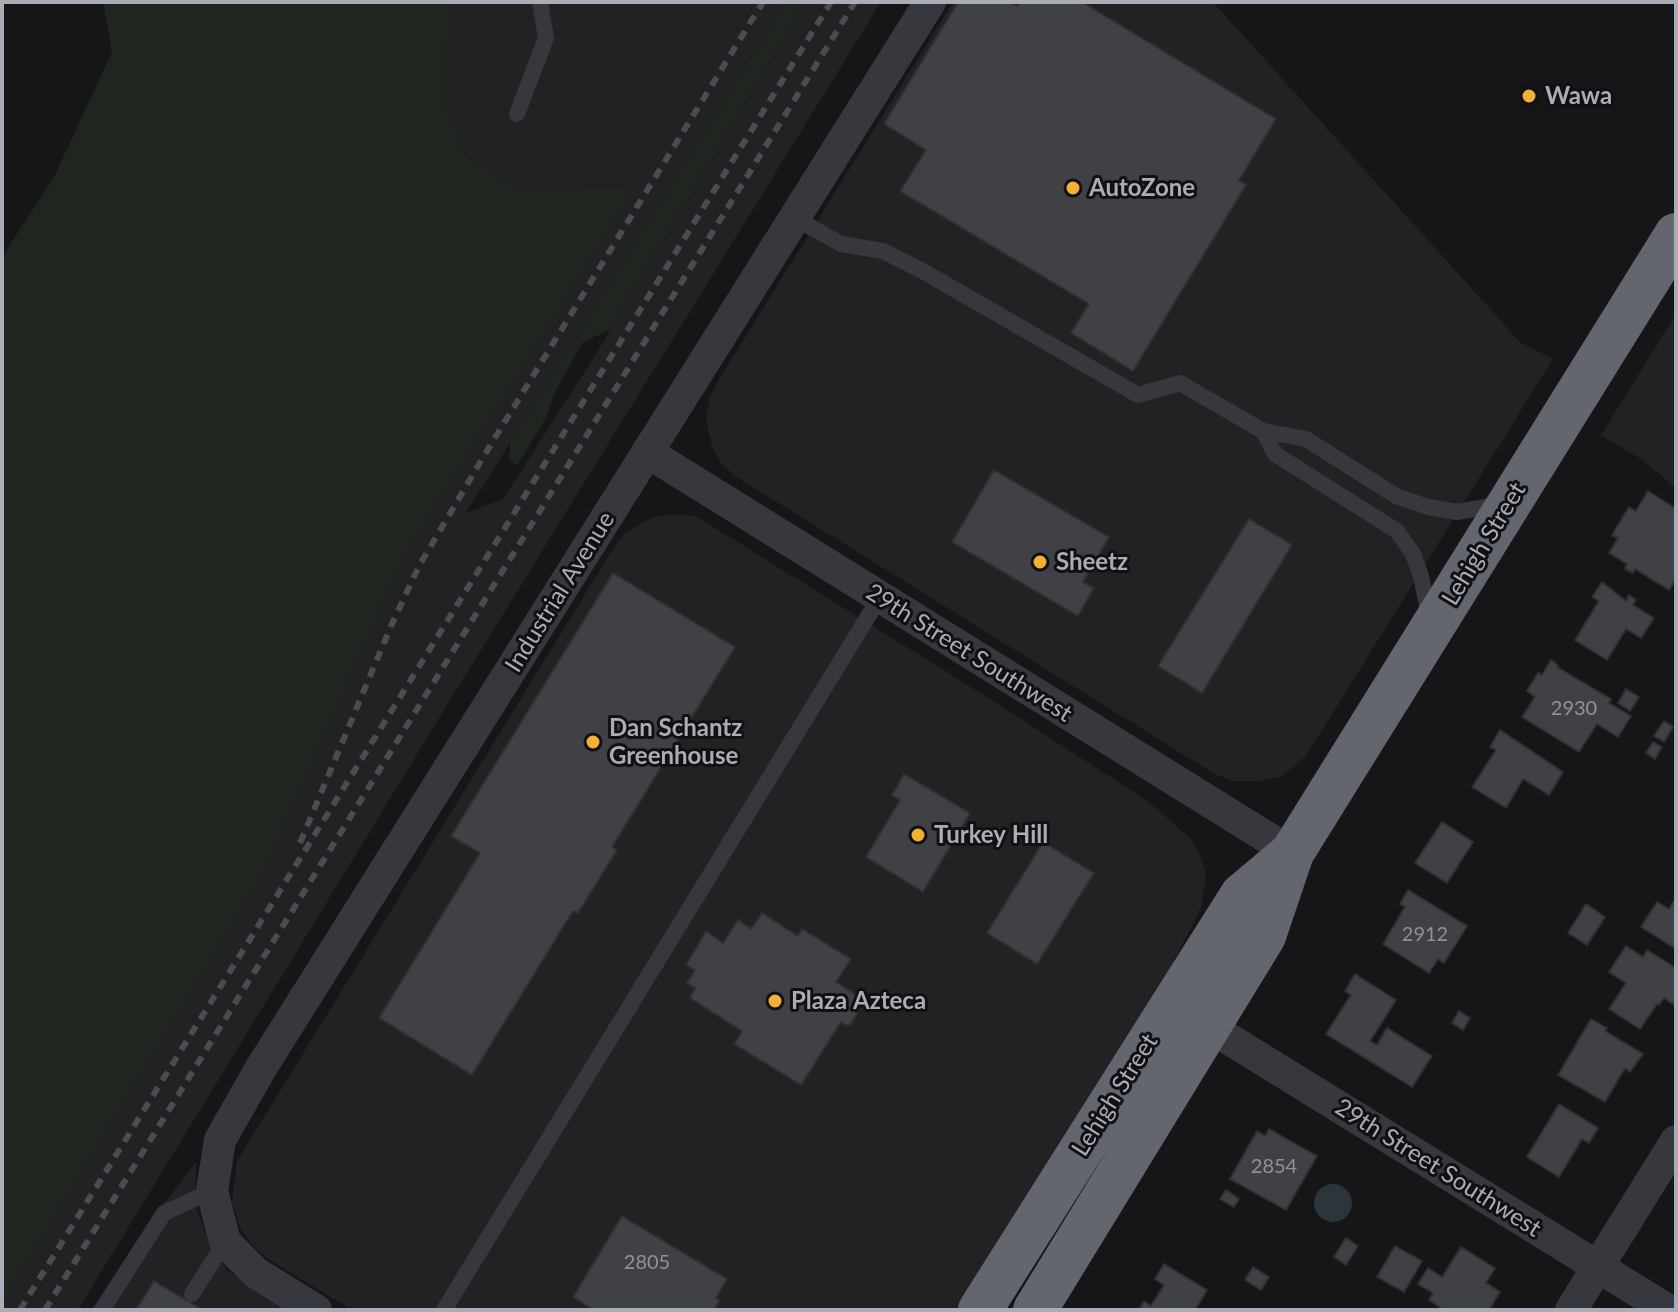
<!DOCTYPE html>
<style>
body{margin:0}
#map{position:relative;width:1678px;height:1312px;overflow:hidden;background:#161618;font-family:Lato,sans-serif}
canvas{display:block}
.frame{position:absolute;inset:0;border:4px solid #a8adb8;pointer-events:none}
</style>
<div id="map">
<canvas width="1678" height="1312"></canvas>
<div class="frame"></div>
</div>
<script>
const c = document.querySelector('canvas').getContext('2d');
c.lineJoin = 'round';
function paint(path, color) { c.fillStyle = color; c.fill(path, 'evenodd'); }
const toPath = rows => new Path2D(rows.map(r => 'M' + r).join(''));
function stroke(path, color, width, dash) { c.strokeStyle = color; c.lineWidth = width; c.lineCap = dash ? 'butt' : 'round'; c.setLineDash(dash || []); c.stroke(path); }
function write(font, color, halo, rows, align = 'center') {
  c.font = font + ' Lato,sans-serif'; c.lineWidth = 6; c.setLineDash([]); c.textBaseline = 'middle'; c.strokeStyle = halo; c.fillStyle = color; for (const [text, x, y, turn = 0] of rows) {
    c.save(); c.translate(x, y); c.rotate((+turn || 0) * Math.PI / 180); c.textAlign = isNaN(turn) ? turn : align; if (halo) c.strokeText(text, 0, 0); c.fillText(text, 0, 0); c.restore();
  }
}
paint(toPath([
 [449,2,786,2,466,513,503,499,596,354,806,2,881,2,452,697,78,1310,2,1310,2,1305,259,879,405,556,635,187,522,189,467,157,446,106],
 [953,2,1213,2,1520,342,1553,359,1306,756,1282,776,1261,781,1232,781,1213,773,735,476,721,463,712,447,706,419,710,397,718,381],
 [1676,314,1676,488,1641,459,1601,435],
 [671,514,696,516,990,699,1149,802,1192,840,1201,858,1206,875,1201,908,1158,992,956,1310,352,1310,265,1257,251,1244,239,1226,232,1202,237,1161,614,547,624,534,635,527,652,518],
 [196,1162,195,1205,209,1244,228,1271,286,1310,91,1310,150,1221]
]), '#222225');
paint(toPath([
 [103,2,449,2,446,106,467,157,522,189,636,187,405,556,260,879,2,1305,2,257,54,177,112,52],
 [786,2,806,2,610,330,583,342,554,394,545,420,517,466,509,460,510,442]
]), '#1e261f');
paint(toPath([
 '1314 1203a19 19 0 1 1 38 0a19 19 0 1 1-38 0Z'
]), '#2c353c');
const building = toPath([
 [958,2,1010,2,1017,6,1020,2,1082,2,1276,119,1239,180,1246,185,1133,371,1071,333,1089,304,900,191,926,150,884,124,958,2],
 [994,470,1109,537,1083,582,1094,588,1078,616,952,542,994,470],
 [1648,491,1676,509,1676,578,1669,590,1635,569,1633,573,1625,569,1627,564,1609,553,1618,538,1612,535,1629,507,1636,511,1648,491],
 [1249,519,1292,545,1202,693,1158,666,1249,519],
 [613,573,735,647,612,847,617,850,578,913,573,911,472,1075,379,1018,480,853,451,836,613,573],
 [1602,582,1626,601,1629,595,1636,600,1633,605,1654,618,1641,638,1626,629,1607,660,1575,640,1599,601,1592,597,1602,582],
 [1551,660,1558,665,1557,667,1611,699,1609,703,1631,716,1618,737,1597,724,1579,752,1522,717,1535,697,1527,691,1538,673,1542,675,1551,660],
 [1626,689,1639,697,1630,711,1618,703,1626,689],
 [1664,721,1673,727,1664,742,1654,736,1664,721],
 [1500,730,1563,772,1549,795,1523,779,1506,808,1472,787,1496,750,1490,747,1500,730],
 [1653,742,1662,747,1655,759,1646,753,1653,742],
 [904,774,970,813,923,892,866,857,900,800,892,795,904,774],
 [1442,822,1473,842,1447,883,1415,863,1442,822],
 [1043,842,1094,873,1037,964,987,933,1043,842],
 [1408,890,1467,926,1444,963,1438,959,1429,973,1383,944,1405,907,1400,904,1408,890],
 [1676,898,1676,949,1641,927,1657,902,1669,909,1676,898],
 [1586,904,1605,917,1587,945,1568,933,1586,904],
 [762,913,798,936,802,929,851,959,836,982,858,996,852,1004,857,1014,851,1024,845,1026,841,1022,801,1085,734,1044,742,1031,690,998,695,988,687,983,695,970,686,965,706,931,723,943,738,920,751,929,762,913],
 [1626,946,1643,957,1647,950,1676,968,1676,999,1673,1004,1664,998,1659,1005,1657,1004,1640,1029,1609,1009,1626,983,1609,972,1626,946],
 [1355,974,1396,1000,1370,1041,1377,1045,1387,1028,1432,1056,1412,1087,1326,1034,1351,995,1345,991,1355,974],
 [1459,1011,1470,1018,1463,1030,1452,1023,1459,1011],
 [1591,1019,1607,1028,1605,1031,1643,1054,1630,1072,1625,1068,1605,1102,1558,1075,1591,1019],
 [1559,1104,1598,1128,1589,1143,1582,1139,1559,1177,1527,1157,1559,1104],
 [1269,1129,1317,1156,1286,1210,1230,1179,1257,1131,1265,1136,1269,1129],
 [1226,1190,1239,1199,1234,1207,1220,1199,1226,1190],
 [622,1216,727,1279,716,1298,720,1300,714,1310,594,1310,573,1297,622,1216],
 [1346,1238,1358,1246,1346,1265,1334,1257,1346,1238],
 [1395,1246,1422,1261,1404,1292,1377,1277,1395,1246],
 [1461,1247,1495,1268,1486,1283,1500,1292,1489,1310,1444,1310,1429,1300,1433,1293,1418,1284,1428,1268,1442,1277,1461,1247],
 [1164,1264,1207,1290,1195,1310,1139,1310,1144,1301,1151,1306,1164,1285,1155,1279,1164,1264],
 [1253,1267,1269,1277,1261,1290,1245,1280,1253,1267],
 [154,1281,203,1310,136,1310,154,1281]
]);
paint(building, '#404145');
stroke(building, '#303034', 2);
stroke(toPath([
 [517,114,546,38,540,2],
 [795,218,841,244,883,251,921,270,1138,395,1180,383,1263,431,1306,439,1396,496,1428,507,1457,512,1497,505],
 [1263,431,1275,454,1397,531,1413,554,1421,576,1429,616],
 [192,1294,225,1242],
 [102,1310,164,1213,212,1191],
 [444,1310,880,597]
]), '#37383d', 16);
stroke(toPath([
 [647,452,1292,853],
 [1208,1026,1668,1310],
 [316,1310,256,1273,225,1242,212,1191,220,1140,261,1068,930,2],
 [1571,1310,1676,1141]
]), '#37383d', 32);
stroke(toPath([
 [980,1310,1242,895,1292,853],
 [1035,1310,1264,936,1292,853,1676,235]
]), '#63666e', 44);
stroke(toPath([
 [300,843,391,626,419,566,485,454,763,2],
 [20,1310,831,2],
 [45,1310,855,2]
]), '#4a4c52', 6, [10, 8]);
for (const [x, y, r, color] of [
 [1529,96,8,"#f2b134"],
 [1073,188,8,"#f2b134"],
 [1040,562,8,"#f2b134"],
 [593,742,8,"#f2b134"],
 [918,835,8,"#f2b134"],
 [775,1001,8,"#f2b134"]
]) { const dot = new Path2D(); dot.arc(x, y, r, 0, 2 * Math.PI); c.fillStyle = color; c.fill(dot); stroke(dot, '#111113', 3); }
write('20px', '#8e929b', null, [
 ["2930",1574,709],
 ["2912",1425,935],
 ["2854",1274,1167],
 ["2805",647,1263]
]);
write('bold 24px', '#a8adb8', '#111113', [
 ["Wawa",1545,96],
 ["AutoZone",1089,188],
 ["Sheetz",1056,562],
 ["Dan Schantz",609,728],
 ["Greenhouse",609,756],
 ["Turkey Hill",934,835],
 ["Plaza Azteca",791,1001]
], 'left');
write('24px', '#a8adb8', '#111113', [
 ["Lehigh Street",1484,544,-59],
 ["Industrial Avenue",560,592,-58],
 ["29th Street Southwest",969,653,32],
 ["Lehigh Street",1115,1095,-58],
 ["29th Street Southwest",1438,1168,32]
]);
</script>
